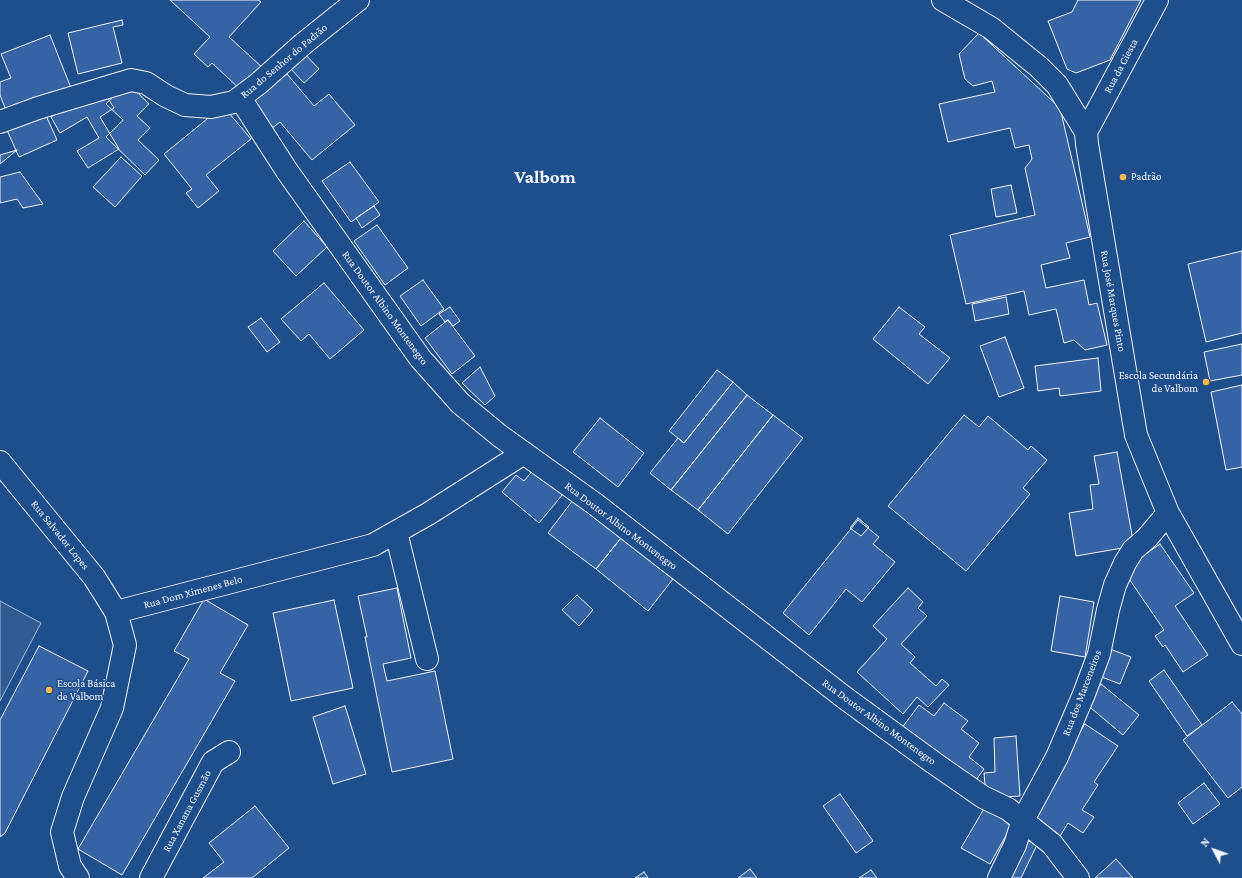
<!DOCTYPE html>
<meta charset="utf-8">
<style>
body{margin:0}
#map{position:relative;width:1242px;height:878px;overflow:hidden;background:#1f4e8c;font-family:"Crimson Pro",serif}
canvas{display:block}
.north{position:absolute;left:1194px;top:830px;width:40px;height:40px;-webkit-text-stroke:3px #1f4e8c;paint-order:stroke;rotate:311deg;font-size:11px;font-weight:700;line-height:16px;text-align:center;color:#f2f6ff}
.north::after{content:'';display:block;margin:auto;width:14px;height:18px;background:#f2f6ff;clip-path:polygon(50% 0,100% 100%,50% 72%,0 100%)}
</style>
<div id="map">
<canvas width="1242" height="878"></canvas>
<div class="north">N</div>
</div>
<script>
const c = document.querySelector('canvas').getContext('2d');
c.lineJoin = 'round';
function paint(path, color) { c.fillStyle = color; c.fill(path, 'evenodd'); }
const toPath = rows => new Path2D(rows.map(r => 'M' + r).join(''));
function stroke(path, color, width, dash) { c.strokeStyle = color; c.lineWidth = width; c.lineCap = dash ? 'butt' : 'round'; c.setLineDash(dash || []); c.stroke(path); }
function write(font, color, halo, rows, align = 'center') {
  c.font = font + ' "Crimson Pro",serif'; c.lineWidth = 3; c.setLineDash([]); c.textBaseline = 'middle'; c.strokeStyle = halo; c.fillStyle = color; for (const [text, x, y, turn = 0] of rows) {
    c.save(); c.translate(x, y); c.rotate((+turn || 0) * Math.PI / 180); c.textAlign = isNaN(turn) ? turn : align; if (halo) c.strokeText(text, 0, 0); c.fillText(text, 0, 0); c.restore();
  }
}
const green = toPath([
 [0,601,41,623,0,701,0,601]
]);
paint(green, '#305b95');
stroke(green, '#a8bbd7', 1);
const building = toPath([
 [170,0,258,0,261,2,229,37,263,68,242,91,212,63,208,67,194,54,210,37,170,0],
 [1078,0,1141,0,1110,60,1076,73,1067,69,1048,21,1072,12,1078,0],
 [122,20,123,25,113,27,122,63,78,74,68,33,122,20],
 [979,33,1060,108,1090,237,1066,243,1070,258,1041,265,1046,288,1084,280,1089,305,1097,303,1107,345,1085,350,1074,340,1064,343,1056,309,1029,315,1024,291,966,304,950,235,1035,215,1025,168,1032,159,1029,145,1015,148,1010,128,948,142,939,104,995,92,992,81,973,86,965,79,959,54,979,33],
 [50,35,71,88,7,113,0,95,0,82,11,78,1,54,50,35],
 [303,52,319,69,304,83,288,66,303,52],
 [282,68,314,106,329,94,355,125,312,160,280,122,267,132,242,102,282,68],
 [127,82,149,104,137,116,150,128,138,140,159,160,145,175,106,137,123,120,106,104,127,82],
 [101,87,114,108,100,117,119,149,88,168,77,151,99,138,87,117,60,133,51,117,101,87],
 [223,106,251,139,206,175,219,191,198,208,186,193,192,189,164,154,223,106],
 [44,111,57,140,19,157,6,128,44,111],
 [17,150,0,164,0,155,17,150],
 [121,157,142,176,115,207,93,187,121,157],
 [350,162,379,202,351,222,322,181,350,162],
 [20,172,43,204,23,208,17,199,0,203,0,177,20,172],
 [1011,185,1017,213,996,217,991,189,1011,185],
 [374,206,380,215,362,228,356,218,374,206],
 [304,221,327,247,296,276,273,251,304,221],
 [377,225,408,268,385,285,354,241,377,225],
 [1242,251,1242,333,1206,342,1188,264,1242,251],
 [423,280,444,309,421,326,400,296,423,280],
 [324,283,364,330,330,359,309,334,301,341,281,319,324,283],
 [1006,297,1009,314,975,321,972,304,1006,297],
 [450,307,460,321,453,326,448,320,445,322,439,314,450,307],
 [899,307,925,327,919,334,950,358,928,384,873,339,899,307],
 [261,318,280,342,267,352,248,327,261,318],
 [448,320,475,356,452,374,425,338,448,320],
 [1005,337,1024,388,999,397,980,346,1005,337],
 [1242,344,1242,375,1210,381,1204,352,1242,344],
 [1098,358,1101,391,1060,396,1059,388,1038,391,1035,366,1098,358],
 [480,367,495,396,485,405,462,383,480,367],
 [717,370,733,382,684,443,669,431,717,370],
 [733,382,747,395,671,490,650,473,678,438,684,443,733,382],
 [1242,385,1242,467,1226,470,1211,392,1242,385],
 [747,395,773,415,698,510,671,490,747,395],
 [773,415,803,438,728,534,698,510,773,415],
 [964,415,979,427,988,416,1028,450,1031,446,1047,460,1023,488,1030,494,966,571,888,506,964,415],
 [600,418,644,453,618,487,573,452,600,418],
 [1117,452,1134,546,1076,556,1069,513,1093,509,1090,485,1099,484,1094,456,1117,452],
 [534,469,563,494,539,523,502,492,516,475,524,481,534,469],
 [573,500,621,538,596,569,548,533,573,500],
 [858,518,869,527,861,536,850,528,858,518],
 [858,520,879,537,873,544,895,562,862,602,846,589,809,635,783,613,858,520],
 [621,538,673,579,648,611,596,569,621,538],
 [1160,544,1194,593,1175,606,1208,655,1183,672,1165,645,1163,647,1155,636,1164,630,1123,570,1160,544],
 [397,588,411,658,383,664,387,681,435,671,453,759,392,772,365,637,367,637,358,596,397,588],
 [908,588,923,602,918,608,927,616,901,644,915,657,910,663,936,686,942,679,949,685,928,707,917,697,903,714,857,672,887,639,873,626,908,588],
 [577,595,593,610,579,626,562,610,577,595],
 [1060,596,1094,602,1085,657,1051,651,1060,596],
 [204,599,248,625,220,673,235,681,122,875,78,849,189,659,174,651,204,599],
 [334,600,353,688,291,701,273,613,334,600],
 [39,646,88,671,5,833,0,837,0,720,39,646],
 [1110,649,1131,657,1120,684,1099,676,1110,649],
 [1164,670,1202,725,1187,736,1149,681,1164,670],
 [1101,684,1139,715,1123,735,1085,703,1101,684],
 [1232,702,1242,714,1242,787,1228,798,1183,740,1232,702],
 [944,703,968,721,961,729,979,743,969,757,984,769,973,784,901,729,919,705,934,716,944,703],
 [345,706,366,774,333,784,313,717,345,706],
 [1085,724,1118,746,1094,782,1098,785,1082,810,1094,817,1083,833,1068,823,1059,838,1030,819,1065,766,1060,764,1085,724],
 [1016,736,1020,796,986,798,984,773,995,772,994,738,1016,736],
 [1204,783,1220,804,1193,824,1178,803,1204,783],
 [840,794,873,841,856,853,823,806,840,794],
 [255,806,289,848,252,878,203,878,224,862,209,843,255,806],
 [985,807,1013,823,990,864,961,848,985,807],
 [1019,836,1037,845,1021,878,999,878,1019,836],
 [1116,859,1133,878,1095,878,1116,859],
 [750,869,757,878,738,878,750,869],
 [871,870,877,878,859,878,871,870],
 [644,872,648,878,635,878,644,872]
]);
paint(building, '#3563a3');
stroke(building, '#f2f6ff', 1);
const minor = toPath([
 [943,0,991,28,1039,67,1057,85,1086,132],
 [1157,0,1086,132,1087,144,1136,435,1168,513,1242,644],
 [240,98,287,171,420,358,460,403,500,436,595,504,845,698,934,763,983,797,1008,809,1052,844,1078,878],
 [0,122,38,108,131,80,146,83,166,96,185,105,211,107,234,102,258,84,303,44,358,0],
 [0,462,94,577,116,612,125,645,112,708,73,797,62,832,70,866,78,878],
 [396,532,427,659],
 [116,612,373,545,428,514,524,453],
 [151,878,213,762,229,752],
 [999,878,1015,845,1023,820,1057,757,1084,694,1099,654,1108,610,1115,585,1125,563,1133,550,1147,538,1168,513]
]);
stroke(minor, '#f2f6ff', 24);
stroke(minor, '#1f4e8c', 22);
for (const [x, y, r, color] of [
 [1123,177,4,"#ffb74d"],
 [1206,382,4,"#ffb74d"],
 [49,690,4,"#ffb74d"]
]) { const dot = new Path2D(); dot.arc(x, y, r, 0, 2 * Math.PI); c.fillStyle = color; c.fill(dot); stroke(dot, '#1f4e8c', 1.5); }
write('11px', '#f2f6ff', '#1f4e8c', [
 ["Rua do Senhor do Padrão",284,61,-40],
 ["Rua da Giesta",1121,66,-62],
 ["Rua José Marques Pinto",1113,301,80],
 ["Rua Doutor Albino Montenegro",385,308,54],
 ["Rua Doutor Albino Montenegro",621,526,37],
 ["Rua Salvador Lopes",60,535,51],
 ["Rua Dom Ximenes Belo",193,592,-15],
 ["Rua dos Marceneiros",1082,693,-69],
 ["Rua Doutor Albino Montenegro",879,722,36],
 ["Rua Xanana Gusmão",187,811,-62]
]);
write('11px', '#f2f6ff', '#1f4e8c', [
 ["Padrão",1131,177],
 ["Escola Secundária",1198,376,"right"],
 ["de Valbom",1198,389,"right"],
 ["Escola Básica",57,684],
 ["de Valbom",57,697]
], 'left');
write('bold 19px', '#f2f6ff', '#1f4e8c', [
 ["Valbom",545,177]
]);
</script>
